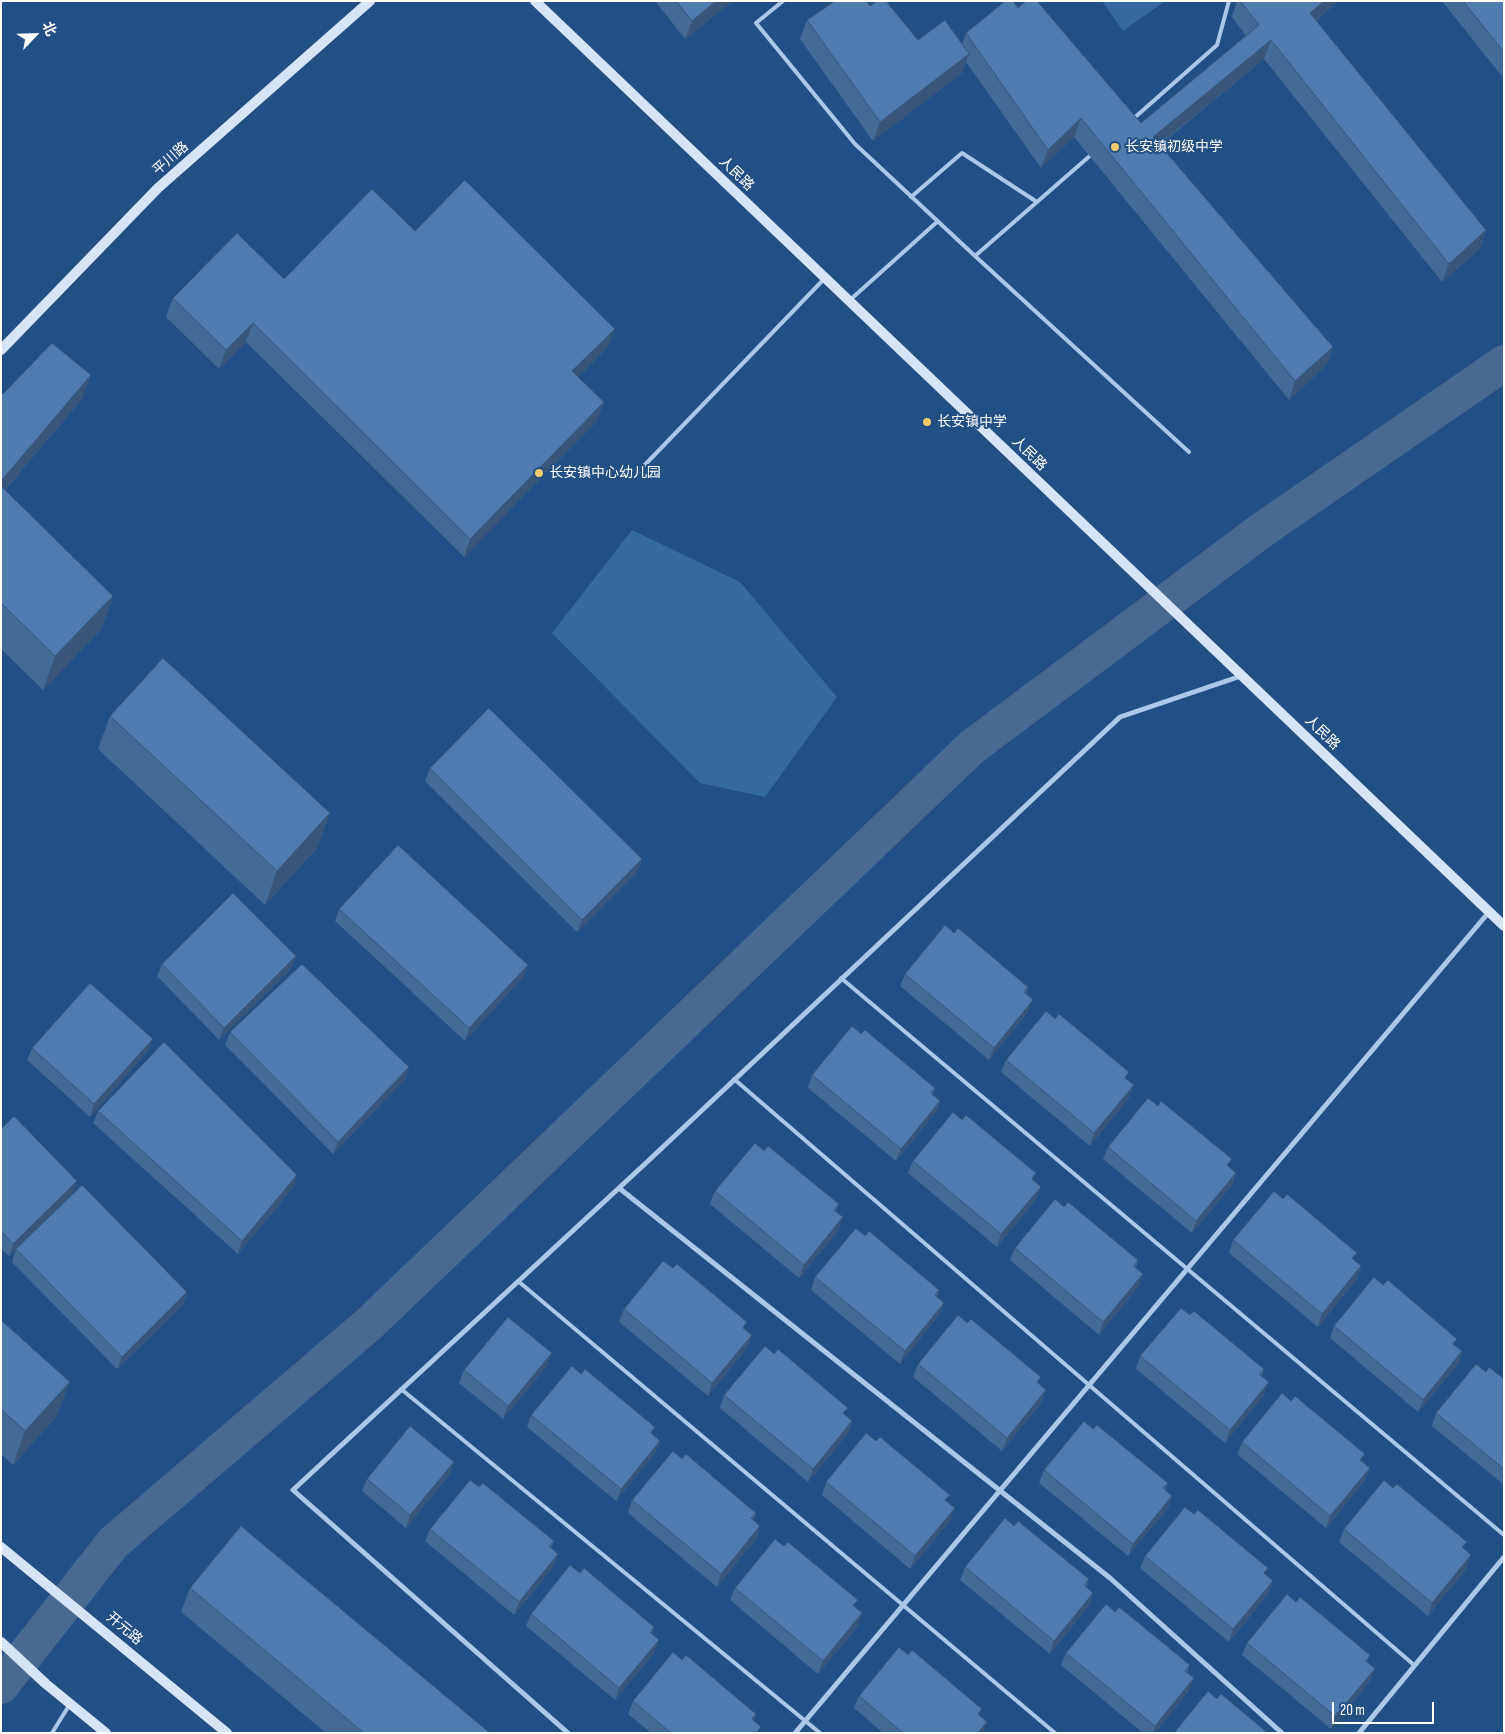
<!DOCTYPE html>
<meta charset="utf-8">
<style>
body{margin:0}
#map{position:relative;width:1505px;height:1734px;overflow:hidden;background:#224f84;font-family:"Sofia Sans Condensed","Noto Sans SC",sans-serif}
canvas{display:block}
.frame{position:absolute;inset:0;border:2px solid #fff;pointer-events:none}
.north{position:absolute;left:10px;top:10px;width:50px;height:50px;-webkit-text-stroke:4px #224f84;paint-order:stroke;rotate:66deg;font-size:14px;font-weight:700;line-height:20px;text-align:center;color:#fff}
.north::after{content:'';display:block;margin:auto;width:18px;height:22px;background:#fff;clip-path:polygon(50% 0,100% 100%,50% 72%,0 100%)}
.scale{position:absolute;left:1332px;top:1702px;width:102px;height:22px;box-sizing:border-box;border:2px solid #fff;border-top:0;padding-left:6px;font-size:15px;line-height:18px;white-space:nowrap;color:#fff;-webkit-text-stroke:4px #224f84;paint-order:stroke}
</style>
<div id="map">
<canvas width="1505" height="1734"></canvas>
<div class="frame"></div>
<div class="north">北</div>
<div class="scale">20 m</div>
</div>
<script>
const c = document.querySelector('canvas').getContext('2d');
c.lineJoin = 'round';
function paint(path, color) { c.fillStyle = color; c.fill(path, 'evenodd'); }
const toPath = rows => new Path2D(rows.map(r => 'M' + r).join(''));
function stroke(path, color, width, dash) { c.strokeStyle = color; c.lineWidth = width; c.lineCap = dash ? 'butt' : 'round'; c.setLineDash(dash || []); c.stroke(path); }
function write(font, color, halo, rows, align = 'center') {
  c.font = font + ' "Sofia Sans Condensed","Noto Sans SC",sans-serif'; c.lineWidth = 4; c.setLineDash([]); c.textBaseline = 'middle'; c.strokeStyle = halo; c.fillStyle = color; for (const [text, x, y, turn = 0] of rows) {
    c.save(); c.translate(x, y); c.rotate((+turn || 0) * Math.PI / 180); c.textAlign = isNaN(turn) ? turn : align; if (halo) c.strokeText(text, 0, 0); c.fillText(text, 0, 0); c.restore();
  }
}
paint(toPath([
 [1102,1,1165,1,1123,31],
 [632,530,740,582,837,697,765,797,700,783,552,633]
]), '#3769a1');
stroke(toPath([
 [1,1686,113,1543,370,1323,972,747,1262,530,1504,363]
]), '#496a90', 36);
stroke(toPath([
 [783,1,756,23,855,144,975,256,1189,452],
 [1133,119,1217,45,1229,1],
 [911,197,962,153,1037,202],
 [975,256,1092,154],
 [850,300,938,221],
 [638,472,825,278],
 [841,978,1504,1535],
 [734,1079,1414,1665],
 [518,1281,1055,1733],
 [401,1389,820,1733],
 [52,1733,70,1704]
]), '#abc8e8', 4);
stroke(toPath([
 [619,1188,1110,1578,1282,1733],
 [568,1733,293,1490,647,1162,1120,717,1241,676],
 [795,1733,1489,912],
 [1359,1733,1504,1557]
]), '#abc8e8', 5);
stroke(toPath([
 [535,1,1504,926],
 [1,350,158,188,370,1],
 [1,1547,227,1733],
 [1,1642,46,1684,106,1733]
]), '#d5e5f7', 10);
paint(toPath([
 [655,1,733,1,685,39],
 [1237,1,1338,1,1316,21,1486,230,1480,249,1442,282,1264,59,1160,145,1333,347,1327,365,1289,400,1074,137,1041,168,966,62,962,73,873,141,800,39,807,20,870,6,918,40,962,44,966,33,1018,8,1141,123,1246,36,1232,17],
 [1442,1,1504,1,1504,79],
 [415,231,608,347,578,377,597,421,464,557,246,342,219,369,166,317,173,298,284,279],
 [1,396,82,399,5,490,113,596,101,630,43,690,1,649],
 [110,716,318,847,265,905,98,749],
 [430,768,642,859,637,872,577,932,425,781],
 [339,909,528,965,523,977,465,1041,335,921],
 [954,933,1028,987,1026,994,1028,1012,989,1060,900,986,905,974],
 [296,956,291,969,219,1040,157,976,162,964],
 [230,1032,409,1067,405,1079,333,1154,225,1045],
 [861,1034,935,1088,933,1095,940,1101,935,1113,896,1161,808,1088,812,1075],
 [32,1048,148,1051,90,1117,27,1060],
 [1006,1060,1127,1079,1129,1098,1090,1146,1001,1072],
 [98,1111,297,1175,293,1188,238,1254,93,1123],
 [1,1129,73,1194,187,1292,183,1305,117,1369,12,1262,16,1249,57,1210,9,1256,1,1249],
 [1108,1147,1229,1167,1232,1185,1192,1233,1103,1159],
 [764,1151,839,1204,836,1211,839,1230,799,1278,710,1204,715,1191],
 [913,1161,1041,1187,1036,1199,997,1247,908,1173],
 [1064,1207,1138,1260,1136,1268,1143,1274,1139,1286,1099,1335,1010,1260,1015,1248],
 [865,1236,939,1290,937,1297,944,1303,939,1315,900,1364,811,1290,815,1277],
 [1233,1240,1354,1260,1361,1266,1357,1279,1318,1327,1229,1253],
 [624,1309,745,1329,752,1335,747,1348,708,1396,619,1322],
 [1190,1315,1264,1369,1262,1376,1264,1395,1225,1443,1136,1369,1140,1356],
 [1,1320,57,1416,13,1465,1,1454],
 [1334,1326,1455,1345,1462,1351,1458,1364,1418,1412,1330,1338],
 [918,1364,1039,1384,1046,1390,1041,1403,1002,1451,913,1377],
 [547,1366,503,1419,459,1383,464,1370],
 [1486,1372,1504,1379,1504,1485,1432,1426,1436,1413],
 [724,1395,845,1415,852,1421,848,1433,808,1482,720,1408],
 [531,1415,652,1434,660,1441,655,1453,616,1501,527,1427],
 [1093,1429,1168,1483,1165,1490,1172,1496,1168,1508,1128,1556,1039,1483,1044,1470],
 [1242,1442,1362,1462,1370,1468,1365,1480,1326,1528,1237,1454],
 [450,1474,406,1528,362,1491,367,1479],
 [826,1482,947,1502,950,1521,910,1569,822,1495],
 [479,1487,554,1541,551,1548,558,1554,553,1567,514,1615,425,1541,430,1529],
 [632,1500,756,1513,753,1520,760,1526,756,1539,717,1587,628,1513],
 [1014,1526,1089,1579,1086,1587,1093,1593,1089,1605,1050,1654,960,1580,965,1567],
 [1344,1529,1464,1549,1467,1568,1428,1616,1339,1542],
 [1145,1556,1266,1575,1273,1581,1268,1594,1229,1642,1140,1568],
 [580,1573,654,1627,652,1634,654,1653,615,1700,526,1626,531,1614],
 [190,1588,490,1733,326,1733,181,1612],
 [735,1588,862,1613,858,1626,818,1674,730,1600],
 [1296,1602,1370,1655,1367,1662,1375,1669,1370,1681,1331,1729,1242,1655,1247,1643],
 [1115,1612,1190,1665,1187,1672,1194,1678,1189,1691,1155,1733,1143,1733,1061,1665,1066,1653],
 [682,1660,756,1714,753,1721,759,1733,651,1733,628,1714,633,1701],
 [859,1696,987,1722,983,1733,883,1733,854,1708]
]), '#446a96');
paint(toPath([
 [716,1,733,1,685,39,692,21],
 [1324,1,1338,1,1303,32,1310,13],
 [1271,40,1264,59,1146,155,1153,137],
 [969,54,962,73,873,141,880,122],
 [1081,118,1074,137,1041,168,1048,150],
 [1486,230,1480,249,1442,282,1449,264],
 [253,323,246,342,219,369,226,350],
 [615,329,608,347,566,390,572,371],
 [1333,347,1327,365,1289,400,1295,381],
 [91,375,82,399,1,494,1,481],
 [604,402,597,421,464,557,470,539],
 [113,596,101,630,43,690,55,656],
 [330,813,318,847,265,905,277,871],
 [642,859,637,872,577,932,582,920],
 [296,956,291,969,219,1040,224,1028],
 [528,965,523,977,465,1041,469,1028],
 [1033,1000,1028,1012,989,1060,994,1048],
 [153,1039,148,1051,90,1117,94,1104],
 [409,1067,405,1079,333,1154,338,1142],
 [1134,1085,1129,1098,1090,1146,1094,1133],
 [940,1101,935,1113,896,1161,901,1149],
 [1236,1173,1232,1185,1192,1233,1196,1221],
 [297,1175,293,1188,238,1254,242,1241],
 [77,1181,73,1194,9,1256,13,1244],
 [1041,1187,1036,1199,997,1247,1001,1234],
 [843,1217,839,1230,799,1278,804,1265],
 [1361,1266,1357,1279,1318,1327,1322,1314],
 [1143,1274,1139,1286,1099,1335,1103,1322],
 [187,1292,183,1305,117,1369,122,1357],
 [944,1303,939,1315,900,1364,905,1351],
 [752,1335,747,1348,708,1396,712,1383],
 [1462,1351,1458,1364,1418,1412,1423,1400],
 [552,1353,547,1366,503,1419,508,1406],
 [70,1382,57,1416,13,1465,25,1431],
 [1269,1382,1264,1395,1225,1443,1230,1430],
 [1046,1390,1041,1403,1002,1451,1007,1438],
 [852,1421,848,1433,808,1482,813,1469],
 [660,1441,655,1453,616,1501,621,1489],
 [454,1462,450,1474,406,1528,410,1515],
 [1370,1468,1365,1480,1326,1528,1330,1516],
 [1172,1496,1168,1508,1128,1556,1133,1544],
 [955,1508,950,1521,910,1569,915,1556],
 [760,1526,756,1539,717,1587,721,1574],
 [558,1554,553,1567,514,1615,519,1602],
 [1471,1555,1467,1568,1428,1616,1432,1603],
 [1273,1581,1268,1594,1229,1642,1233,1629],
 [1093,1593,1089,1605,1050,1654,1054,1641],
 [862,1613,858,1626,818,1674,823,1661],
 [659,1640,654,1653,615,1700,619,1688],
 [1375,1669,1370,1681,1331,1729,1335,1716],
 [1194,1678,1189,1691,1155,1733,1153,1733,1155,1726],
 [987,1722,983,1733,978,1733]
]), '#37567a');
const building = toPath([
 [676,1,716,1,692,21,676,1],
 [835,1,866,1,870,6,877,1,886,1,918,40,945,20,969,54,880,122,807,20,835,1],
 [1005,1,1013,1,1018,8,1026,1,1037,1,1141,123,1259,25,1240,1,1324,1,1310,13,1486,230,1449,264,1271,40,1153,137,1333,347,1295,381,1081,118,1048,150,966,33,1005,1],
 [1463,1,1504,1,1504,52,1463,1],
 [465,180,615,329,572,371,604,402,470,539,253,323,226,350,173,298,237,233,284,279,372,189,415,231,465,180],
 [52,343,91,375,1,481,1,396,52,343],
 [1,486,113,596,55,656,1,603,1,486],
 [163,658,330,813,277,871,110,716,163,658],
 [489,708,642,859,582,920,430,768,489,708],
 [398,845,528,965,469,1028,339,909,398,845],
 [233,893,296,956,224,1028,162,964,233,893],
 [945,925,954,933,958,928,1028,987,1024,992,1033,1000,994,1048,905,974,945,925],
 [302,964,409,1067,338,1142,230,1032,302,964],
 [90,983,153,1039,94,1104,32,1048,90,983],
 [1046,1011,1055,1019,1059,1014,1129,1072,1125,1078,1134,1085,1094,1133,1006,1060,1046,1011],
 [852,1026,861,1034,865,1030,935,1088,931,1093,940,1101,901,1149,812,1075,852,1026],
 [164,1042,297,1175,242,1241,98,1111,164,1042],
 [1148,1098,1158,1106,1161,1101,1232,1159,1227,1165,1236,1173,1196,1221,1108,1147,1148,1098],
 [953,1112,962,1120,966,1115,1036,1173,1032,1179,1041,1187,1001,1234,913,1161,953,1112],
 [14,1116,77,1181,13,1244,1,1231,1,1129,14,1116],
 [755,1143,764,1151,768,1146,839,1204,834,1210,843,1217,804,1265,715,1191,755,1143],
 [82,1185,187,1292,122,1357,16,1249,82,1185],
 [1274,1191,1283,1199,1287,1194,1357,1253,1352,1258,1361,1266,1322,1314,1233,1240,1274,1191],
 [1055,1199,1064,1207,1068,1202,1138,1260,1134,1266,1143,1274,1103,1322,1015,1248,1055,1199],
 [856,1228,865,1236,869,1231,939,1290,935,1295,944,1303,905,1351,815,1277,856,1228],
 [663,1261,673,1268,677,1264,747,1322,743,1328,752,1335,712,1383,624,1309,663,1261],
 [1374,1277,1383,1285,1388,1280,1457,1339,1453,1344,1462,1351,1423,1400,1334,1326,1374,1277],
 [1181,1308,1190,1315,1194,1311,1264,1369,1260,1375,1269,1382,1230,1430,1140,1356,1181,1308],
 [958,1315,967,1323,971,1319,1041,1377,1037,1382,1046,1390,1007,1438,918,1364,958,1315],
 [508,1317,552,1353,508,1406,464,1370,508,1317],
 [1,1320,70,1382,25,1431,1,1409,1,1320],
 [765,1346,774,1354,778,1349,848,1408,843,1413,852,1421,813,1469,724,1395,765,1346],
 [1476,1364,1486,1372,1489,1367,1504,1379,1504,1469,1436,1413,1476,1364],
 [572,1366,581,1374,585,1369,655,1427,651,1433,660,1441,621,1489,531,1415,572,1366],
 [1282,1393,1291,1401,1295,1396,1365,1454,1360,1460,1370,1468,1330,1516,1242,1442,1282,1393],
 [1084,1421,1093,1429,1097,1425,1168,1483,1163,1488,1172,1496,1133,1544,1044,1470,1084,1421],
 [410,1426,454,1462,410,1515,367,1479,410,1426],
 [866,1433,876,1441,880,1437,950,1495,945,1500,955,1508,915,1556,826,1482,866,1433],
 [673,1451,682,1459,686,1454,756,1513,751,1518,760,1526,721,1574,632,1500,673,1451],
 [470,1480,479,1487,483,1483,554,1541,549,1546,558,1554,519,1602,430,1529,470,1480],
 [1384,1480,1393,1488,1397,1484,1467,1542,1462,1547,1471,1555,1432,1603,1344,1529,1384,1480],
 [1185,1507,1194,1514,1198,1510,1268,1568,1264,1573,1273,1581,1233,1629,1145,1556,1185,1507],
 [1005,1518,1014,1526,1018,1521,1089,1579,1084,1585,1093,1593,1054,1641,965,1567,1005,1518],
 [241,1526,490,1733,364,1733,190,1588,241,1526],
 [775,1539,784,1546,788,1542,858,1600,853,1605,862,1613,823,1661,735,1588,775,1539],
 [570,1565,580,1573,584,1568,654,1627,650,1632,659,1640,619,1688,531,1614,570,1565],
 [1287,1594,1296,1602,1300,1597,1370,1655,1366,1661,1375,1669,1335,1716,1247,1643,1287,1594],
 [1106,1604,1115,1612,1119,1607,1190,1665,1185,1671,1194,1678,1155,1726,1066,1653,1106,1604],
 [899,1647,908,1655,912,1650,982,1709,978,1714,987,1722,978,1733,903,1733,859,1696,899,1647],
 [673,1652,682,1660,686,1655,756,1714,752,1719,761,1727,756,1733,671,1733,633,1701,673,1652],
 [1208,1691,1217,1699,1221,1694,1268,1733,1174,1733,1208,1691]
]);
paint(building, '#4f7bae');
stroke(building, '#37567a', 1);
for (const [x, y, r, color] of [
 [1115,147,5,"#f4ca6d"],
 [927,422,5,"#f4ca6d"],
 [539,473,5,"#f4ca6d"]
]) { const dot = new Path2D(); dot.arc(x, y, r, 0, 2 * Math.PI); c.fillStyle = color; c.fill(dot); stroke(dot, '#224f84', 2); }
write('14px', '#fff', '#224f84', [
 ["长安镇初级中学",1125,147],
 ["长安镇中学",937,422],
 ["长安镇中心幼儿园",549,473]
], 'left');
write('14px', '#fff', '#224f84', [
 ["平川路",171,159,-41],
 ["人民路",736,174,44],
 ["人民路",1029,454,44],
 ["人民路",1322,733,44],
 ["开元路",124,1629,40]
]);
</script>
